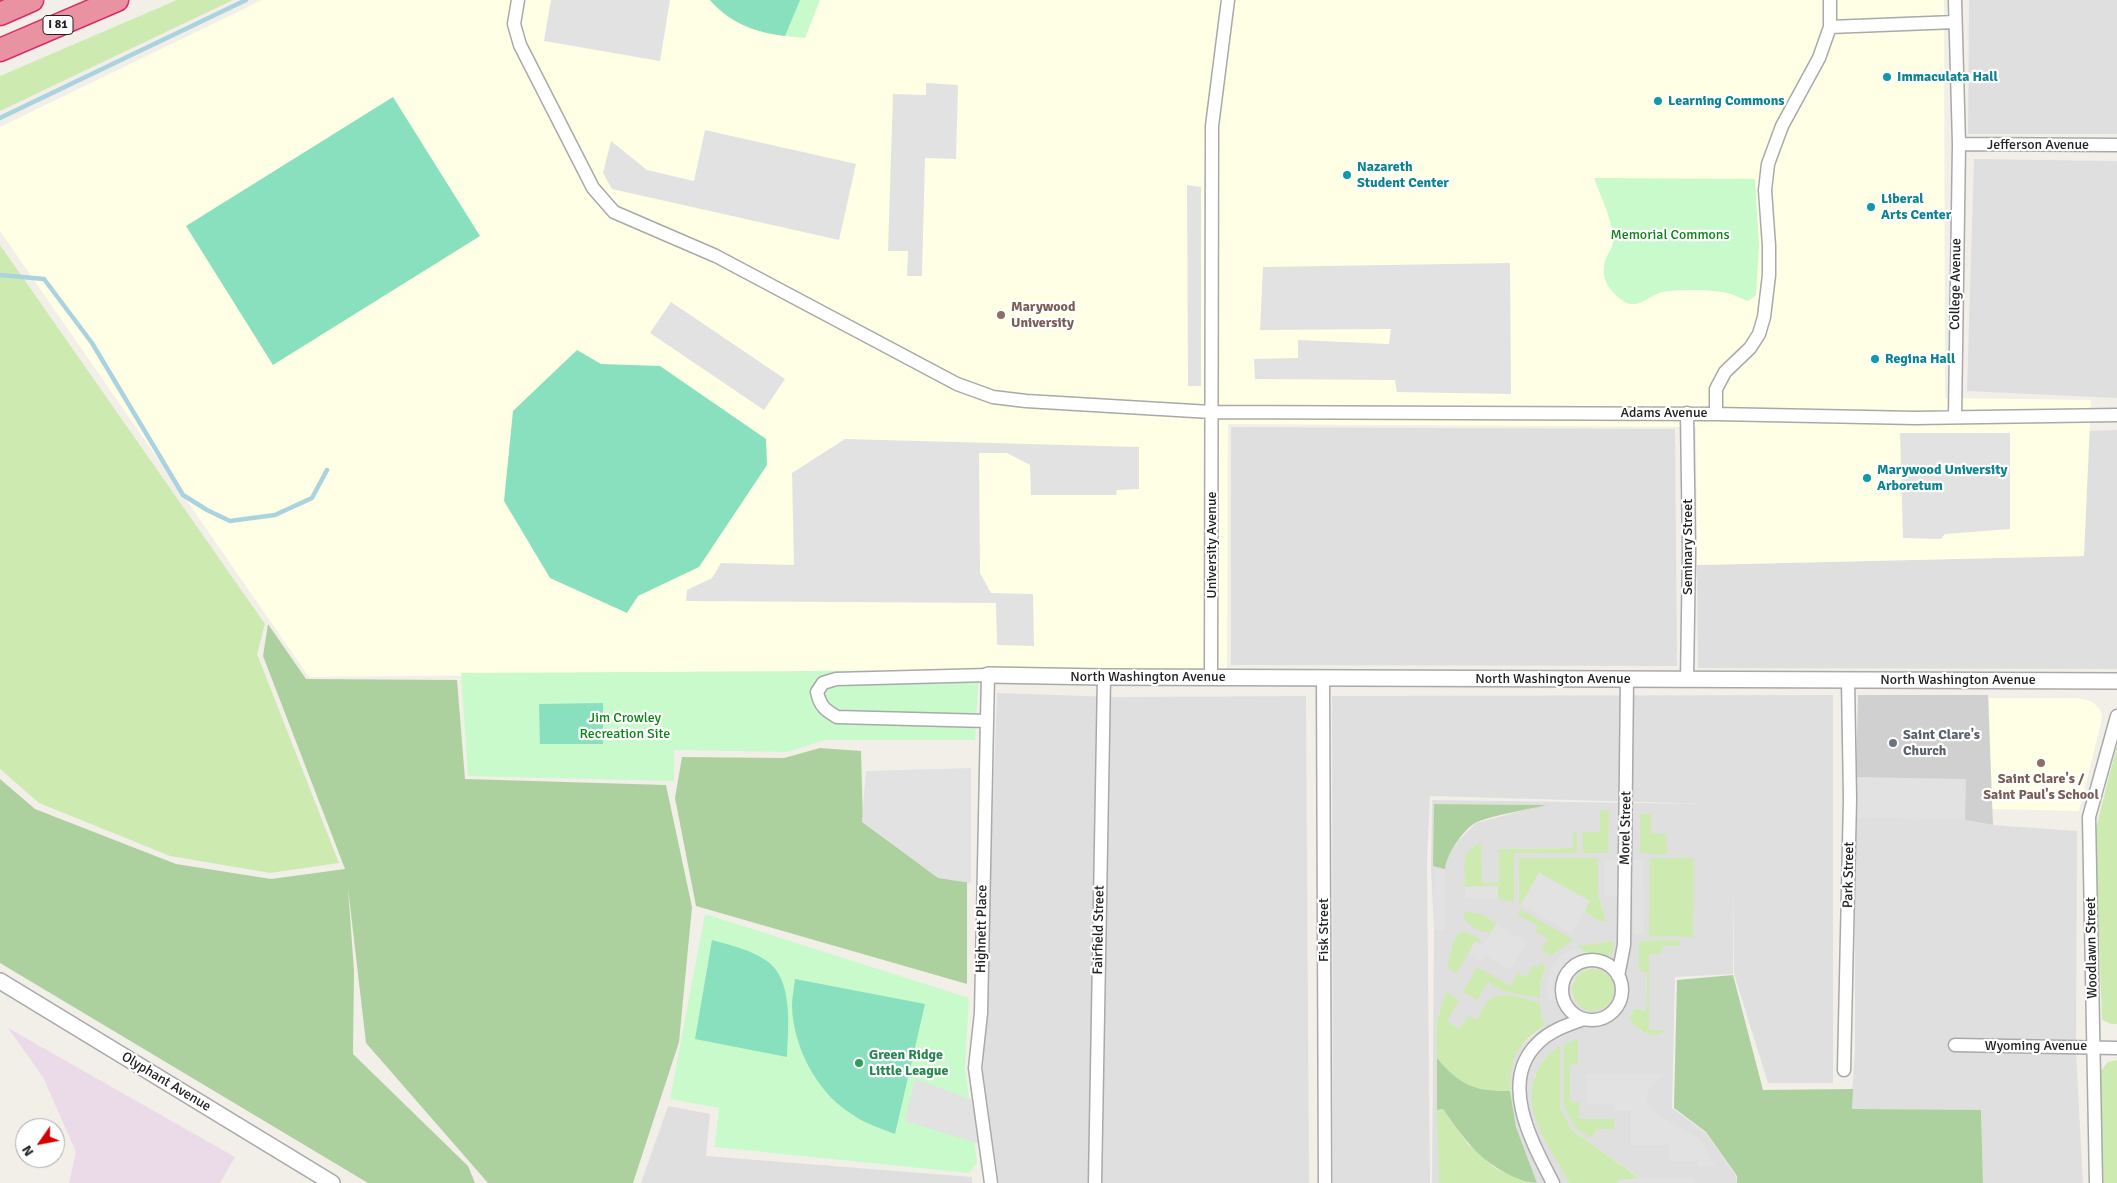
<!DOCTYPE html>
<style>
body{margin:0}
#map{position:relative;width:2117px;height:1183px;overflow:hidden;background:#f2efe9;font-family:Signika,sans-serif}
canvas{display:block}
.north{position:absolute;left:15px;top:1118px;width:50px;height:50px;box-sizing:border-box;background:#fff;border:1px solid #a7a7a7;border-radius:50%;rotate:237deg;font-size:14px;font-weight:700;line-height:20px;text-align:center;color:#222}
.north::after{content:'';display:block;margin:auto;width:18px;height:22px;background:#d40000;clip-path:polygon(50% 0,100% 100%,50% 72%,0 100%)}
</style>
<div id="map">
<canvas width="2117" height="1183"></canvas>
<div class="north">N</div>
</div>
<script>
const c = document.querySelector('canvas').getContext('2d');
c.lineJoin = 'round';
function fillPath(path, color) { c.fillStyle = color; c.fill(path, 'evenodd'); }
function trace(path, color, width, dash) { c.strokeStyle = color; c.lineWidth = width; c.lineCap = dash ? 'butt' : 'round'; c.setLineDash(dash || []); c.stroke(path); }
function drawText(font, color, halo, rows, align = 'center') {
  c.font = font + ' Signika,sans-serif'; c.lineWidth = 4.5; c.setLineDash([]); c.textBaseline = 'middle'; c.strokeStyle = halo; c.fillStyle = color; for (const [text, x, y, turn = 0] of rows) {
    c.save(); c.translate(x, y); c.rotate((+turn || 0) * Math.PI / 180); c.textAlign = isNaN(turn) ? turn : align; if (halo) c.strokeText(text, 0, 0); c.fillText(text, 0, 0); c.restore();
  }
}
fillPath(new Path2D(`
 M 1969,0 L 2117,0 L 2117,134 L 1968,134 Z
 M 1974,159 L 2117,161 L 2117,398 L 1967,391 Z
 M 1231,427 L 1675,429 L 1677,666 L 1231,665 Z
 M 2117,430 L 2117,669 L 1698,668 L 1697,565 L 2083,556 L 2089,431 Z
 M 997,693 L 1117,697 L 1306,696 L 1309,1183 L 999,1183 L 983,1073 Z
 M 1833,695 L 1833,1083 L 1768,1083 L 1734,974 L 1734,882 L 1733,974 L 1675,977 L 1672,1108 L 1706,1133 L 1736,1176 L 1737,1183 L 1618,1183 L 1641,1179 L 1572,1130 L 1560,1107 L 1560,1046 L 1535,1075 L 1532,1101 L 1535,1117 L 1569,1183 L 1537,1183 L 1516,1127 L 1510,1091 L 1510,1073 L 1513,1058 L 1521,1046 L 1545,1025 L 1542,1018 L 1540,1003 L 1502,996 L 1477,1020 L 1460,1029 L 1446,1021 L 1446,993 L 1437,1020 L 1439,1183 L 1432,1183 L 1434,930 L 1431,868 L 1432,800 L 1710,804 L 1430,796 L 1427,861 L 1430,1183 L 1333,1183 L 1332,696 ZM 1434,804 L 1543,805 L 1476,823 L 1459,840 L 1445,859 ZM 1600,810 L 1608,853 L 1582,832 L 1600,832 ZM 1573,832 L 1577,832 L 1578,853 L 1514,853 L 1514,901 L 1498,886 L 1465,887 L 1472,847 L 1481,844 L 1481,884 L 1499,883 L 1499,849 L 1573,848 ZM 1518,858 L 1598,858 L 1598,895 L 1606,921 L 1599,921 L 1585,912 L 1590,901 L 1539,873 L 1521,905 L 1519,904 ZM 1639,941 L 1649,954 L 1649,1006 L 1646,1006 L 1647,971 L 1639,971 ZM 1546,966 L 1540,985 L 1539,997 L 1505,992 L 1488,981 L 1511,986 L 1526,978 L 1537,967 ZM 1590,969 L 1613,996 L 1605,1007 L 1575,1001 L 1572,995 L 1573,981 L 1583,971 ZM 1635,1008 L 1646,1011 L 1649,1009 L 1649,1030 L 1667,1031 L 1640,1031 L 1632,1014 ZM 1564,1044 L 1577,1064 L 1570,1064 L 1570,1102 L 1579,1119 L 1613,1119 L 1598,1129 L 1591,1138 L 1564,1106 Z
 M 1855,818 L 1965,820 L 1993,825 L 2077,831 L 2076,1053 L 2083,1183 L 1983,1183 L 1981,1111 L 1851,1109 L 1855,1051 Z
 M 668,1106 L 710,1114 L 706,1156 L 972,1177 L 972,1183 L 641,1183 Z`), '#e0dfdf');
fillPath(new Path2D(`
 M 8,1028 L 235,1157 L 220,1183 L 69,1183 L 76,1152 L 43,1077 Z`), '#ebdbe8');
fillPath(new Path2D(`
 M 262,0 L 1944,0 L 1945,398 L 2091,400 L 2084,556 L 1697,565 L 1696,427 L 1228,424 L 1227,668 L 309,677 L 0,231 L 0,127 Z
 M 1989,698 L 2077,698 L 2091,701 L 2099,708 L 2102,715 L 2101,723 L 2079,811 L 1991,809 Z`), '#ffffe5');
fillPath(new Path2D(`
 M 1858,695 L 1988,695 L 1993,825 L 1965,820 L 1855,818 Z`), '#d0d0d0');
fillPath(new Path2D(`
 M 177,0 L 233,0 L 0,111 L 0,76 Z
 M 0,245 L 265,624 L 257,654 L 339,863 L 270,873 L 170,856 L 39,803 L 0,769 Z
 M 2117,745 L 2117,1024 L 2111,1024 L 2102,1020 L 2095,832 Z
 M 1600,810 L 1609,810 L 1608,853 L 1583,853 L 1582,832 L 1600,832 Z
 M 1640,814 L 1651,814 L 1651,833 L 1666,834 L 1667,854 L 1640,853 Z
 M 1573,832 L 1577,832 L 1578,853 L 1514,853 L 1514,902 L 1498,899 L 1497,886 L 1465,887 C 1465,867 1459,851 1481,843 L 1482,883 L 1499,883 L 1499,849 L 1573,848 Z
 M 1518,858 L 1598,858 L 1598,895 L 1606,921 L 1599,921 L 1585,912 L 1589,901 L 1539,873 L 1521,905 L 1519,904 Z
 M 1650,858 L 1694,858 L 1693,937 L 1649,936 Z
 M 1520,909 L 1570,938 L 1572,941 L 1551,956 L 1542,950 L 1548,939 L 1535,931 L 1538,925 L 1518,915 Z
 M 1467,911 L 1484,915 L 1496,924 L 1490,933 C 1480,931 1466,926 1463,915 Z
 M 1465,932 L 1479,938 L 1480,944 L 1475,942 L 1456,974 L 1447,967 L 1453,943 L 1458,934 Z
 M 1679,940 L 1680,946 L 1662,946 L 1662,954 L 1649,954 L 1649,1006 L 1646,1006 L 1647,972 L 1639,971 L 1639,941 Z
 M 1614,941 L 1613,952 C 1603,966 1587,953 1577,946 Z
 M 1541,963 L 1546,966 L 1540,985 L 1540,998 L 1505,992 L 1488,982 L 1477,1000 L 1463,992 L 1477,967 L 1511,986 L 1518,973 L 1526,978 L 1533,965 L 1537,967 Z
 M1572 990a21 21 0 1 1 42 0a21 21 0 1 1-42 0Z
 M 1446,992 L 1459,1000 L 1447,1021 L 1460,1029 L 1468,1016 L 1477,1020 C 1480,1014 1483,1007 1487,1002 C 1497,989 1526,999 1540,1003 L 1542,1018 L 1545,1025 C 1517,1045 1510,1057 1510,1091 C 1474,1091 1461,1086 1437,1058 L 1437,1020 Z
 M 1635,1008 L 1646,1011 L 1646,1008 L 1649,1008 L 1649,1030 L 1668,1030 C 1651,1040 1641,1033 1629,1019 Z
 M 1574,1040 L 1578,1040 L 1578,1064 L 1570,1065 L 1570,1102 L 1579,1102 L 1579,1119 L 1614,1119 L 1614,1129 L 1598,1129 L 1591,1138 L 1576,1128 L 1564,1106 L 1564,1044 Z
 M 1560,1046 L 1560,1107 L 1572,1130 L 1642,1180 L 1618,1180 L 1618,1183 L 1569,1183 C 1558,1162 1543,1139 1535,1117 C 1526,1091 1536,1059 1560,1046 Z
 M 2117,1060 L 2117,1183 L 2102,1183 L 2100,1072 L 2108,1062 Z
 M 1443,1109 L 1468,1144 L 1495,1168 L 1529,1183 L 1439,1183 L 1437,1110 Z`), '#cdebb0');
fillPath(new Path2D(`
 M 268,624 L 306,679 L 457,680 L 465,779 L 666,785 L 692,907 L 679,1042 L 633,1183 L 488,1183 L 366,1043 L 348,888 L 354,971 L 353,1054 L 468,1166 L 475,1183 L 368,1183 L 0,963 L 0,779 L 35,809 L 176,864 L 271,879 L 345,869 L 263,656 Z
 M 820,748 L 861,751 L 863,822 L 938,877 L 967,882 L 967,984 L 696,906 L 675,798 L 682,757 L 784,758 Z
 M 1434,804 L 1546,805 C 1527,810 1494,815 1477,822 C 1464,828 1446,855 1445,869 L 1433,866 Z
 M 1733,975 L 1763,1090 L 1853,1089 L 1852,1109 L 1981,1110 L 1983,1183 L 1737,1183 L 1737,1176 L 1706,1132 L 1674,1108 L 1677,980 Z
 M 1437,1058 C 1461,1086 1474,1091 1510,1091 L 1516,1127 L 1537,1183 C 1528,1183 1522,1180 1514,1177 C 1479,1161 1465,1140 1443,1109 L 1437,1110 Z`), '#add19e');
fillPath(new Path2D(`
 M 710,0 L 820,0 L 805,38 C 764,34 739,31 710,0 Z
 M 1594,178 L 1755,179 L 1759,247 L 1756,295 L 1748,301 C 1742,299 1737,296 1731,294 C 1714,289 1680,289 1662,292 C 1652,294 1641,306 1631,304 C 1622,303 1607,288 1605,279 C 1600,256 1613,254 1613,240 C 1614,223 1600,195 1594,178 Z
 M 979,670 L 975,740 L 825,740 L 787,752 L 674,750 L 674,781 L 468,776 L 461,673 Z
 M 705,914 L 969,998 L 965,1067 L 977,1163 L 969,1173 L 715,1147 L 719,1108 L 670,1099 Z`), '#c8facc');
fillPath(new Path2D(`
 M 710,0 L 800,0 L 785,36 C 755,32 730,23 710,0 Z
 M 393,97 L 480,236 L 273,365 L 186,226 Z
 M 577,350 L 601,364 L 660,366 L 766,439 L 767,465 L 699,567 L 638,596 L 627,613 L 550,578 L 504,501 L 513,411 Z
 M 603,703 L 603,744 L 540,744 L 539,704 Z
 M 712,940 C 730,945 751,950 767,961 C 794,980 788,1029 787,1057 L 695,1039 Z
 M 795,979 L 925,1004 L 895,1134 C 879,1128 864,1123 850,1113 C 816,1091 793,1046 792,1006 C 792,997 794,988 795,979 Z`), '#88e0be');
fillPath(new Path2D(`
 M 551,0 L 670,0 L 660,61 L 544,41 Z
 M 926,83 L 958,85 L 956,159 L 925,158 L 922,276 L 907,276 L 908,251 L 888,251 L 893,94 L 926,95 Z
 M 705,130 L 856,164 L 839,240 L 612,189 L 603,173 L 611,141 L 647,170 L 694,181 Z
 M 1187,185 L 1201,187 L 1201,386 L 1188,386 Z
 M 1510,263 L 1511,394 L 1397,392 L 1395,380 L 1255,379 L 1254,359 L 1298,358 L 1298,340 L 1389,344 L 1391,329 L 1260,330 L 1263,267 Z
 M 671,302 L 785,379 L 764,410 L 650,333 Z
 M 1900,433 L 2010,433 L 2010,529 L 1945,534 L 1941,539 L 1903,538 Z
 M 845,439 L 1139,447 L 1139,489 L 1117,490 L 1116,495 L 1031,495 L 1030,465 L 1007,453 L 979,453 L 980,573 L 991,593 L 1033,594 L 1034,646 L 997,645 L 996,603 L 686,601 L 687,590 L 712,578 L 721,563 L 794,565 L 792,473 Z
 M 971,768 L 971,883 L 938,878 L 862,822 L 866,771 Z
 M 1856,777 L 1966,779 L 1965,820 L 1855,818 Z
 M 1604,860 L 1643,860 L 1644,934 L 1633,934 L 1633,896 L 1604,896 Z
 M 1434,869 L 1445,869 L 1445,930 L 1434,930 Z
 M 1539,873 L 1590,901 L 1572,933 L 1521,905 Z
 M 1498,886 L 1498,899 L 1465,899 L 1465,887 Z
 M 1496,924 L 1527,942 L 1511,970 L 1486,956 L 1482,962 L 1468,954 L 1475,941 L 1482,945 Z
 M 1577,947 L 1594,957 L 1580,959 L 1568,965 L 1562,974 L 1558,985 L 1556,1002 L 1547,998 L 1546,984 L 1552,966 L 1560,956 Z
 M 1586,1074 L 1665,1074 L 1648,1091 L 1647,1104 L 1658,1115 L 1701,1140 L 1715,1166 L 1697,1166 L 1697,1161 L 1669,1161 L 1669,1145 L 1631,1145 L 1631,1111 L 1615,1111 L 1614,1104 L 1586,1104 Z
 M 915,1079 L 972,1100 L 980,1144 L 905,1121 Z
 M 1643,1178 L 1695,1178 L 1695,1183 L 1618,1183 L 1618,1180 Z`), '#e2e2e2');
trace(new Path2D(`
 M 0,118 L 246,0
 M 0,275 L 44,279 L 92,343 L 183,495 L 207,510 L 230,521 L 275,515 L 312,498 L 327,470`), '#aad3df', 4.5);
const minor = new Path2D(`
 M 518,0 L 514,24 L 520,45 L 593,188 L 614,212 L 716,256 L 957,384 L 993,397 L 1026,401 L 1211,412 L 1716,414 L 1915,418 L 2117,415
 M 1955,0 L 1959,144 L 1955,417
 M 1830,27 L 1955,22
 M 1959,144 L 2117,145
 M 1716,414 L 1716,389 L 1725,372 L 1750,348 L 1759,334 L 1764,317 L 1769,275 L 1769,246 L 1765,190 L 1768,164 L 1782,126 L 1819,58 L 1830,27 L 1830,0
 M 1211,677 L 1212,126 L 1228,0
 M 1323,678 L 1325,1183
 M 1687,680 L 1689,551 L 1687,413
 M 987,721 L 837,717 C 825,710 820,706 817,692 L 823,683 L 836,679 L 988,675 L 987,721 L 981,1013 L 975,1068 L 991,1183
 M1562 990a30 30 0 1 1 60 0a30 30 0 1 1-60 0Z
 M 1618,976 L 1624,945 L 1627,679
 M 1955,1045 L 2117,1048
 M 1844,1070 L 1850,799 L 1848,680
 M 1095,1183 L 1104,677
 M 1553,1183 C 1533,1144 1498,1083 1537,1044 C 1549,1031 1567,1025 1584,1019
 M 2096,1183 L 2089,817 L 2117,716`);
const tertiary = new Path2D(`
 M 988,675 L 1104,677 L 2117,681
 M 0,981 L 332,1183`);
const motorway = new Path2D(`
 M 0,14 L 32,0
 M 0,50 L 117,0`);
trace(minor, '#a9a9a9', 15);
trace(tertiary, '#a9a9a9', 18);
trace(motorway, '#dc2a67', 25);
trace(minor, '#fff', 12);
trace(tertiary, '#fff', 15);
trace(motorway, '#e892a2', 22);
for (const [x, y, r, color] of [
 [1887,77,5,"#0f9aa8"],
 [1658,101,5,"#0f9aa8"],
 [1347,175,5,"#0f9aa8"],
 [1871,207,5,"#0f9aa8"],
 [1001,315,5,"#8d6e63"],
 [1875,359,5,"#0f9aa8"],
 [1867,478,5,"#0f9aa8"],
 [1893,743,5,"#6b7280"],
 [2041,763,5,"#8d6e63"],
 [859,1063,5,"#2e9e5b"]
]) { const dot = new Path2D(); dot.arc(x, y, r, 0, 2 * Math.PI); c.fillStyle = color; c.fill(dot); trace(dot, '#fff', 2); }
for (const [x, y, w] of [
 [58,25,30]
]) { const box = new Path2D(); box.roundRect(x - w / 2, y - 9.5, w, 19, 4); c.fillStyle = '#fff'; c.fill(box); trace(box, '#222', 1); }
drawText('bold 12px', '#222', null, [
 ["I 81",58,25]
]);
drawText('bold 14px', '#0d838f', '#fff', [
 ["Immaculata Hall",1897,77],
 ["Learning Commons",1668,101],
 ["Nazareth",1357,167],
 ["Student Center",1357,183],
 ["Liberal",1881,199],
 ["Arts Center",1881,215],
 ["Regina Hall",1885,359],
 ["Marywood University",1877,470],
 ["Arboretum",1877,486]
], 'left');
drawText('14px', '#222', '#fff', [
 ["Jefferson Avenue",2038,145],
 ["College Avenue",1956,284,-89],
 ["Adams Avenue",1664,413],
 ["University Avenue",1212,545,-90],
 ["Seminary Street",1688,547,-90],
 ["North Washington Avenue",1148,677],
 ["North Washington Avenue",1553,679],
 ["North Washington Avenue",1958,680],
 ["Morel Street",1626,828,-89],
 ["Park Street",1849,875,-89],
 ["Highnett Place",982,929,-89],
 ["Fairfield Street",1099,930,-89],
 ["Fisk Street",1324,930,-90],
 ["Woodlawn Street",2092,948,-91],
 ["Wyoming Avenue",2036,1046],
 ["Olyphant Avenue",166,1082,31]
]);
drawText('14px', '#0c8416', '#fff', [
 ["Memorial Commons",1670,235],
 ["Jim Crowley",625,718],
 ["Recreation Site",625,734]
]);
drawText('bold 14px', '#785e54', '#fff', [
 ["Marywood",1011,307],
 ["University",1011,323],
 ["Saint Clare's /",2041,779,"center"],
 ["Saint Paul's School",2041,795,"center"]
], 'left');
drawText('bold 14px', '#5b616d', '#fff', [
 ["Saint Clare's",1903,735],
 ["Church",1903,751]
], 'left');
drawText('bold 14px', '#27864d', '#fff', [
 ["Green Ridge",869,1055],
 ["Little League",869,1071]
], 'left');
</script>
